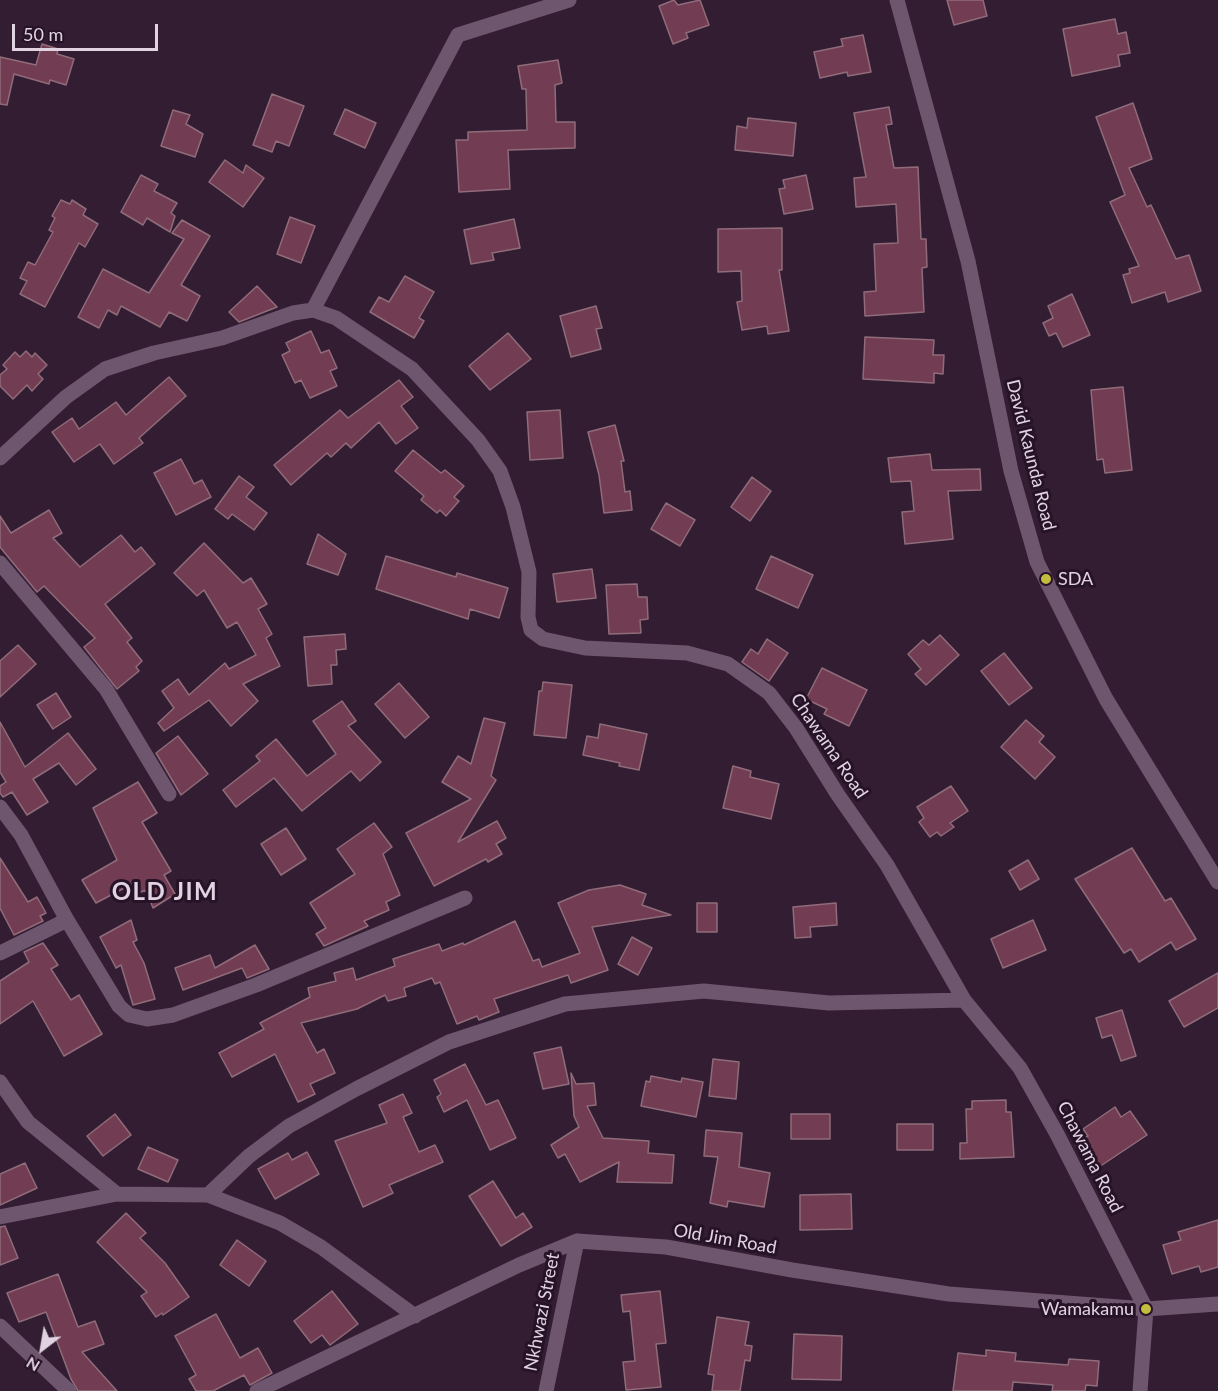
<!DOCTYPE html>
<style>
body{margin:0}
#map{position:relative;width:1218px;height:1391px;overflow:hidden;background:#321d32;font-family:Lato,sans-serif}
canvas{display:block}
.north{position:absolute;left:12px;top:1319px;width:60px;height:60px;-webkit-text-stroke:4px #271328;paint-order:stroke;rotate:211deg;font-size:16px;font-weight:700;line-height:24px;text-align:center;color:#e1d3e1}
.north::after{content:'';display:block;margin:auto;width:21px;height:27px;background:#e1d3e1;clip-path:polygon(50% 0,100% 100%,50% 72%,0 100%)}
.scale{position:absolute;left:12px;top:24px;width:146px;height:27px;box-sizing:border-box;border:3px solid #e1d3e1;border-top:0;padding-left:8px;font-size:18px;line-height:21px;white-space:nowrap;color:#e1d3e1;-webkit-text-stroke:4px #271328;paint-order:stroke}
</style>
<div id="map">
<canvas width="1218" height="1391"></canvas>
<div class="north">N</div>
<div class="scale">50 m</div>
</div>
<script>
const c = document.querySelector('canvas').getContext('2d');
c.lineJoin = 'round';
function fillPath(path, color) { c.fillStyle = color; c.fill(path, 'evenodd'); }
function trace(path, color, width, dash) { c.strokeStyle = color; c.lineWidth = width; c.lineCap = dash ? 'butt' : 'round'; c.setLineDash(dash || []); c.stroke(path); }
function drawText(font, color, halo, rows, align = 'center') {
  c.font = font + ' Lato,sans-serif'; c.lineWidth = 6; c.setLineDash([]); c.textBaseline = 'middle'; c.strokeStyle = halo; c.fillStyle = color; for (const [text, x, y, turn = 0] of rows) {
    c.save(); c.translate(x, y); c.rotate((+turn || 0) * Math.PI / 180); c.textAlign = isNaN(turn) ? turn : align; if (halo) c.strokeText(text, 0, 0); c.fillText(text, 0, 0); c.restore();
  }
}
const building = new Path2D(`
 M 674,0 L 678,5 L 700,0 L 709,25 L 686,33 L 688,38 L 673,44 L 659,6 Z
 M 947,0 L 983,0 L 987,16 L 954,25 Z
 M 1115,19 L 1118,34 L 1126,32 L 1130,53 L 1118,55 L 1120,66 L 1072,76 L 1063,29 Z
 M 863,35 L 871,72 L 848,76 L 847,72 L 820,78 L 814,52 L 843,46 L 841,39 Z
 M 42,44 L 58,49 L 57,54 L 74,59 L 66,85 L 50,80 L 49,84 L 14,74 L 7,105 L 0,104 L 0,57 L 36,65 Z
 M 558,60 L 562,83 L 555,85 L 556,122 L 575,122 L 575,148 L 508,150 L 510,189 L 459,192 L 456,140 L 468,140 L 468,132 L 527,130 L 526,89 L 522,89 L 518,66 Z
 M 272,94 L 304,106 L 289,146 L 276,141 L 272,152 L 253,145 Z
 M 1133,103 L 1152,159 L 1129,168 L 1147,207 L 1151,205 L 1176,259 L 1189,255 L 1201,291 L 1168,302 L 1165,292 L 1132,303 L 1123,275 L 1130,273 L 1129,269 L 1139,266 L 1110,202 L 1125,195 L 1096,117 Z
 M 889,107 L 892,124 L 886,125 L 894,168 L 918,167 L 921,239 L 926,239 L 927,267 L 922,268 L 924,312 L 865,316 L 864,292 L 876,291 L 874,244 L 898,243 L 896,204 L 856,207 L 854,178 L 866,177 L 854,113 Z
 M 345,109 L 376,123 L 365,148 L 334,134 Z
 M 173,110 L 190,115 L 186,124 L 203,134 L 195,157 L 161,146 Z
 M 748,118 L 796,123 L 793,156 L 735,150 L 737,126 L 747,128 Z
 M 225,160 L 243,173 L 246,165 L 264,178 L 243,207 L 209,182 Z
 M 141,175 L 158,184 L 154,191 L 177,203 L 171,213 L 175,216 L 170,232 L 147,218 L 143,225 L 121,212 Z
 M 806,175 L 813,209 L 784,214 L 779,189 L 785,188 L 783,180 Z
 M 61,200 L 70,204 L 72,200 L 86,209 L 83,215 L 98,224 L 85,247 L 79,243 L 45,307 L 20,294 L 27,281 L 20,278 L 28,262 L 35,265 L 53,232 L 49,230 L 55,218 L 52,216 Z
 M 290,217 L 315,226 L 301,263 L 277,254 Z
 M 514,219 L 520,248 L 492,253 L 494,260 L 471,264 L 464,230 Z
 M 182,220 L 210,236 L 181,285 L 200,296 L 187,321 L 169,312 L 160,327 L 121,306 L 117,315 L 108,310 L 99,328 L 78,317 L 103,269 L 149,293 L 184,239 L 172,233 Z
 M 782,228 L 782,270 L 779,270 L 789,331 L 768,334 L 767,326 L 742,330 L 737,302 L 742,301 L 741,271 L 718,272 L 718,229 Z
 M 405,276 L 434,292 L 419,318 L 424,321 L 414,338 L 370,312 L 379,297 L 389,302 Z
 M 257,286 L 277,307 L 239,322 L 229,312 Z
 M 1072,294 L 1090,335 L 1063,347 L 1056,333 L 1049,336 L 1043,323 L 1053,318 L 1048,306 Z
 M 596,306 L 602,328 L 596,329 L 601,349 L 571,357 L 560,316 Z
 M 311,331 L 321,353 L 329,350 L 337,368 L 330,371 L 337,386 L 310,398 L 301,380 L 295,383 L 282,355 L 290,351 L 286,343 Z
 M 508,333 L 531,359 L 490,390 L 469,366 Z
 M 865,337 L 934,340 L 933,355 L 944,355 L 943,374 L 934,373 L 934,383 L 863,379 Z
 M 26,351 L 32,357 L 35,353 L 47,365 L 38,374 L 43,379 L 32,391 L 27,385 L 13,399 L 0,386 L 0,375 L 7,369 L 3,365 L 15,352 L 20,357 Z
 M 169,377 L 186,396 L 139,438 L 143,443 L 114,464 L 100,444 L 74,462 L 52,432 L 72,418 L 79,429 L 116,402 L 126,415 Z
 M 399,380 L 413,397 L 401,406 L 418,428 L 396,444 L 379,422 L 351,448 L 346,443 L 331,457 L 327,453 L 291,485 L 274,465 L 340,410 L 348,418 Z
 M 1123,387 L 1132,470 L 1105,473 L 1103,459 L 1097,460 L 1091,390 Z
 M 560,410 L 563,458 L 530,460 L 527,412 Z
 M 615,425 L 624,461 L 621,461 L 625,492 L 630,491 L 632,510 L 604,513 L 599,475 L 588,432 Z
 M 413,450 L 441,473 L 445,470 L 464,486 L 454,497 L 459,501 L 446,516 L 440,510 L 437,513 L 421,500 L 424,496 L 395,471 Z
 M 930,454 L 932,470 L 980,469 L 981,490 L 948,491 L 953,539 L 905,544 L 902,512 L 914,511 L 911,481 L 891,482 L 888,458 Z
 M 181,459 L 194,484 L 202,480 L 211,497 L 176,515 L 154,473 Z
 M 239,476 L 254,487 L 246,497 L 267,513 L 254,530 L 232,514 L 228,519 L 215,509 Z
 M 752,477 L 771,491 L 750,521 L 731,507 Z
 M 666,503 L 695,520 L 680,546 L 651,529 Z
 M 49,510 L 62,533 L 53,538 L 80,567 L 121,535 L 135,552 L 141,547 L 155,564 L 105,604 L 132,638 L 127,642 L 142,661 L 136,667 L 139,671 L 117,689 L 84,647 L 95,638 L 44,586 L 37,592 L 0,547 L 0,516 L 11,533 Z
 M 318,534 L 346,554 L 338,575 L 307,564 Z
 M 204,543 L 243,583 L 251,578 L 267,604 L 258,609 L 272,634 L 266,638 L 280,666 L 243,684 L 258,701 L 231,726 L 209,700 L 164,731 L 158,723 L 174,708 L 162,691 L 178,679 L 189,695 L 225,663 L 229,669 L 256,655 L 237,622 L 227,628 L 204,590 L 197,596 L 174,573 Z
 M 386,556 L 456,577 L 457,573 L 508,588 L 499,618 L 470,609 L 468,619 L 376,589 Z
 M 771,556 L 813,575 L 798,608 L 756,589 Z
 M 592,569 L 596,598 L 557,602 L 553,574 Z
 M 637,584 L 638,597 L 647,597 L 648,619 L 640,620 L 641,633 L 609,634 L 606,585 Z
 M 345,634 L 346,649 L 336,650 L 337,665 L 331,665 L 332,684 L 308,686 L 304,637 Z
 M 940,635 L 959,655 L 926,685 L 915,674 L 921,669 L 908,654 L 923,640 L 929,645 Z
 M 767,639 L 788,653 L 769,681 L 742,662 L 751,649 L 758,654 Z
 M 18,645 L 36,664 L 0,697 L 0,661 Z
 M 1004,653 L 1032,688 L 1009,705 L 981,671 Z
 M 822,668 L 867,690 L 849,726 L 824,714 L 827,709 L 806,699 Z
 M 543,682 L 572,685 L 566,738 L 534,735 L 539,691 L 542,691 Z
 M 399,683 L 429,717 L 405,738 L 375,704 Z
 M 56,693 L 71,717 L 53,729 L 37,705 Z
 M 342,701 L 356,721 L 348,726 L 381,762 L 360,781 L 351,771 L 302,811 L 274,778 L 236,807 L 223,790 L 260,761 L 256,756 L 276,739 L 307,776 L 336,754 L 313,721 Z
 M 484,718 L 505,723 L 491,776 L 496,780 L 458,842 L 497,821 L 506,838 L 496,844 L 502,854 L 488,862 L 486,859 L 434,886 L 406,833 L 471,799 L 442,782 L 458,756 L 471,764 Z
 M 1026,720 L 1044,736 L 1039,742 L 1055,757 L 1035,779 L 1001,747 Z
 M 0,722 L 25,767 L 68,733 L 96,769 L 76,785 L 59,763 L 33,779 L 48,802 L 27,815 L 12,792 L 3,797 L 0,793 L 0,786 L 6,782 L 0,772 Z
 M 600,724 L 647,734 L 639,770 L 619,766 L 620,763 L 583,755 L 587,736 L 598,738 Z
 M 178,736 L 208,774 L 181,795 L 156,753 Z
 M 733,766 L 751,771 L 750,777 L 779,784 L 771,819 L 723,808 Z
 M 138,782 L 157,813 L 142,822 L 171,871 L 164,875 L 175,894 L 153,908 L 146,890 L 138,893 L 132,884 L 96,903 L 82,880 L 117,860 L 93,808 Z
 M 951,786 L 968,811 L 950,823 L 954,827 L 941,836 L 937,832 L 930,837 L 919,822 L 924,818 L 917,807 Z
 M 374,823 L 392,847 L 383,854 L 400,895 L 386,902 L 389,910 L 364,921 L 368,926 L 324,946 L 316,934 L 326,928 L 310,903 L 355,874 L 337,849 Z
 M 286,828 L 306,859 L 281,875 L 261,844 Z
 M 1132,848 L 1165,901 L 1171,898 L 1196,939 L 1176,950 L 1171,942 L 1139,962 L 1131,949 L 1124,953 L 1075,879 Z
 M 0,858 L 28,902 L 37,897 L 46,913 L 40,916 L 43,921 L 14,935 L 0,908 Z
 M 1028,860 L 1039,879 L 1020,890 L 1009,871 Z
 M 620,885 L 646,894 L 642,905 L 671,915 L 592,927 L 608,970 L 571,983 L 568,975 L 494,999 L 499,1012 L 479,1020 L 477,1016 L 457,1024 L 440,982 L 435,984 L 432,978 L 404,988 L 406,996 L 388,1001 L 385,995 L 357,1009 L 301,1023 L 317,1053 L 324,1049 L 335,1073 L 310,1084 L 315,1094 L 298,1102 L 275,1054 L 232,1077 L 219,1053 L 264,1029 L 260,1023 L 310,997 L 308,988 L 336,981 L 334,973 L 353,968 L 356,980 L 395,966 L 393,959 L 439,944 L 442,951 L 463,943 L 464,945 L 515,921 L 533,961 L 539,959 L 542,967 L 580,953 L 558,903 L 589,890 Z
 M 697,903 L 717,903 L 717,932 L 697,932 Z
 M 836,903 L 837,925 L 810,927 L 811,937 L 795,938 L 793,907 Z
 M 131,920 L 137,940 L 133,942 L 144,963 L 155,999 L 133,1005 L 121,965 L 116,968 L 100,937 Z
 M 1033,920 L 1046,950 L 1003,968 L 991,939 Z
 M 632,937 L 652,948 L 638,975 L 618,964 Z
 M 43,943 L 58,965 L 51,969 L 71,1000 L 79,995 L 102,1034 L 64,1056 L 33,1001 L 0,1024 L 0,981 L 29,962 L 24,952 Z
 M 255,945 L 269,969 L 247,978 L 242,968 L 183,990 L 175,968 L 210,955 L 215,968 Z
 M 1218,973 L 1218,1008 L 1184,1027 L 1169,1001 Z
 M 1122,1010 L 1136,1056 L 1121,1061 L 1112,1035 L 1102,1038 L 1096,1018 Z
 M 561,1047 L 569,1084 L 543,1089 L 534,1053 Z
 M 713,1059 L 739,1062 L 736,1099 L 709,1096 Z
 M 465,1064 L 486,1105 L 498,1100 L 516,1138 L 490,1150 L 467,1100 L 444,1112 L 437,1097 L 441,1094 L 434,1080 Z
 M 571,1073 L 576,1084 L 594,1083 L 596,1105 L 587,1106 L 603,1138 L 649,1141 L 648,1153 L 674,1155 L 672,1183 L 617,1182 L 619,1162 L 580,1182 L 565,1154 L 558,1158 L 551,1145 L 579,1127 L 574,1116 Z
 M 651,1076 L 681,1082 L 682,1078 L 703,1082 L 696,1117 L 641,1106 L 646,1081 L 650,1082 Z
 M 403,1094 L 412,1113 L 403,1117 L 419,1152 L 435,1145 L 443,1162 L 389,1185 L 393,1193 L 363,1207 L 335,1141 L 387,1123 L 379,1105 Z
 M 1006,1100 L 1006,1112 L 1011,1112 L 1014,1157 L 960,1159 L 960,1143 L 967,1143 L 966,1109 L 972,1109 L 972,1101 Z
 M 1115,1107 L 1121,1117 L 1130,1111 L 1147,1135 L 1093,1171 L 1075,1144 L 1088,1136 L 1083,1129 Z
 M 115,1114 L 131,1135 L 103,1156 L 87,1136 Z
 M 791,1114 L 830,1114 L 830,1139 L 791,1139 Z
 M 897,1124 L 933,1124 L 933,1150 L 897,1150 Z
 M 706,1130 L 742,1133 L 739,1167 L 770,1173 L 764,1207 L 728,1201 L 727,1207 L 710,1203 L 718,1157 L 704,1156 Z
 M 148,1147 L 178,1160 L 168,1182 L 138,1169 Z
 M 307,1152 L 319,1174 L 275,1199 L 258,1169 L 288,1153 L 292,1160 Z
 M 25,1163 L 37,1188 L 0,1205 L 0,1174 Z
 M 493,1181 L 516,1218 L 523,1213 L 532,1227 L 501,1246 L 469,1196 Z
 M 851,1194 L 852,1229 L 800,1230 L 800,1195 Z
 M 126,1213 L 146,1233 L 140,1238 L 165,1263 L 189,1297 L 163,1315 L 162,1313 L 156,1317 L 141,1296 L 147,1292 L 97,1242 Z
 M 1218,1220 L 1218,1267 L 1201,1272 L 1199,1266 L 1172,1274 L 1163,1245 L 1181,1240 L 1178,1232 Z
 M 5,1226 L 18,1258 L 0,1265 L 0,1227 Z
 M 237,1240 L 266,1261 L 249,1286 L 220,1265 Z
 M 58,1274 L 78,1327 L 95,1321 L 104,1344 L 82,1352 L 117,1391 L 78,1391 L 71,1379 L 46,1312 L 19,1322 L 7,1293 Z
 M 332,1291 L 358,1324 L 330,1345 L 322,1335 L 311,1343 L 294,1321 Z
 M 660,1291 L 666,1343 L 656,1344 L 661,1387 L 626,1390 L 623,1362 L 635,1361 L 630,1311 L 623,1312 L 621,1295 Z
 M 216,1314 L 240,1358 L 258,1348 L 272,1373 L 250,1385 L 244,1375 L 213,1391 L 196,1391 L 189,1379 L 196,1375 L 175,1336 Z
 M 717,1317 L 749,1322 L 745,1345 L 752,1346 L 750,1361 L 745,1360 L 740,1391 L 712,1391 L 714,1375 L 708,1374 Z
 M 794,1334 L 842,1336 L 841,1380 L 792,1379 Z
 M 986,1350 L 1016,1353 L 1015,1361 L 1068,1365 L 1069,1359 L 1099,1361 L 1097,1386 L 1086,1385 L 1085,1391 L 1052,1391 L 1053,1385 L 1013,1382 L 1012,1391 L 953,1391 L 958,1353 L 986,1356 Z`);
fillPath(building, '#723c53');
trace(building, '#906c7a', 1.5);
trace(new Path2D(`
 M 897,0 L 968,261 L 1011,471 L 1037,562 L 1106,699 L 1218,882
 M 313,310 L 458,35 L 569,0
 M 0,458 L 66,397 L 105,369 L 154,353 L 222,338 L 293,313 L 313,310 L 336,318 L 412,369 L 478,440 L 500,471 L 513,507 L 529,572 L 528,617 L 531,630 L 543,639 L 585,648 L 687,653 L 728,664 L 769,693 L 796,728 L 838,795 L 887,865 L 964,1000 L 1020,1068 L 1057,1134 L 1146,1309 L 1140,1391
 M 0,563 L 106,689 L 169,794
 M 0,807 L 21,835 L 67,920 L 119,1006 L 129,1015 L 147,1019 L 173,1015 L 256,985 L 465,898
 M 0,953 L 67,920
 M 0,1082 L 28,1122 L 117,1194
 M 208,1195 L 249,1156 L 289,1126 L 356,1089 L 449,1042 L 565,1004 L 704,991 L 829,1003 L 964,1000
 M 0,1217 L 117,1194 L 208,1195 L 280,1223 L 321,1247 L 415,1316
 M 0,1326 L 69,1391
 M 257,1391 L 519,1265 L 577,1241 L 666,1247 L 792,1270 L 949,1294 L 1146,1309 L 1218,1304
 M 546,1391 L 577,1241`), '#6e566e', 15);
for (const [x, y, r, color] of [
 [1046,579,6,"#c3bd3e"],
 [1146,1309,6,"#c3bd3e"]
]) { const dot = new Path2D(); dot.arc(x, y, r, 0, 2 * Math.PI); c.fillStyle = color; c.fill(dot); trace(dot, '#271328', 2); }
drawText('18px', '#e1d3e1', '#271328', [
 ["David Kaunda Road",1031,455,76],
 ["Chawama Road",829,746,56],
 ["Chawama Road",1090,1157,63],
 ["Old Jim Road",725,1239,10],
 ["Nkhwazi Street",542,1312,-79]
]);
drawText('18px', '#e1d3e1', '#271328', [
 ["SDA",1058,579],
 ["Wamakamu",1134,1309,"right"]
], 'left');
c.letterSpacing = '1.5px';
drawText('bold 24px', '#e1d3e1', '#271328', [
 ["OLD JIM",165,892]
]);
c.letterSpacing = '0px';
</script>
